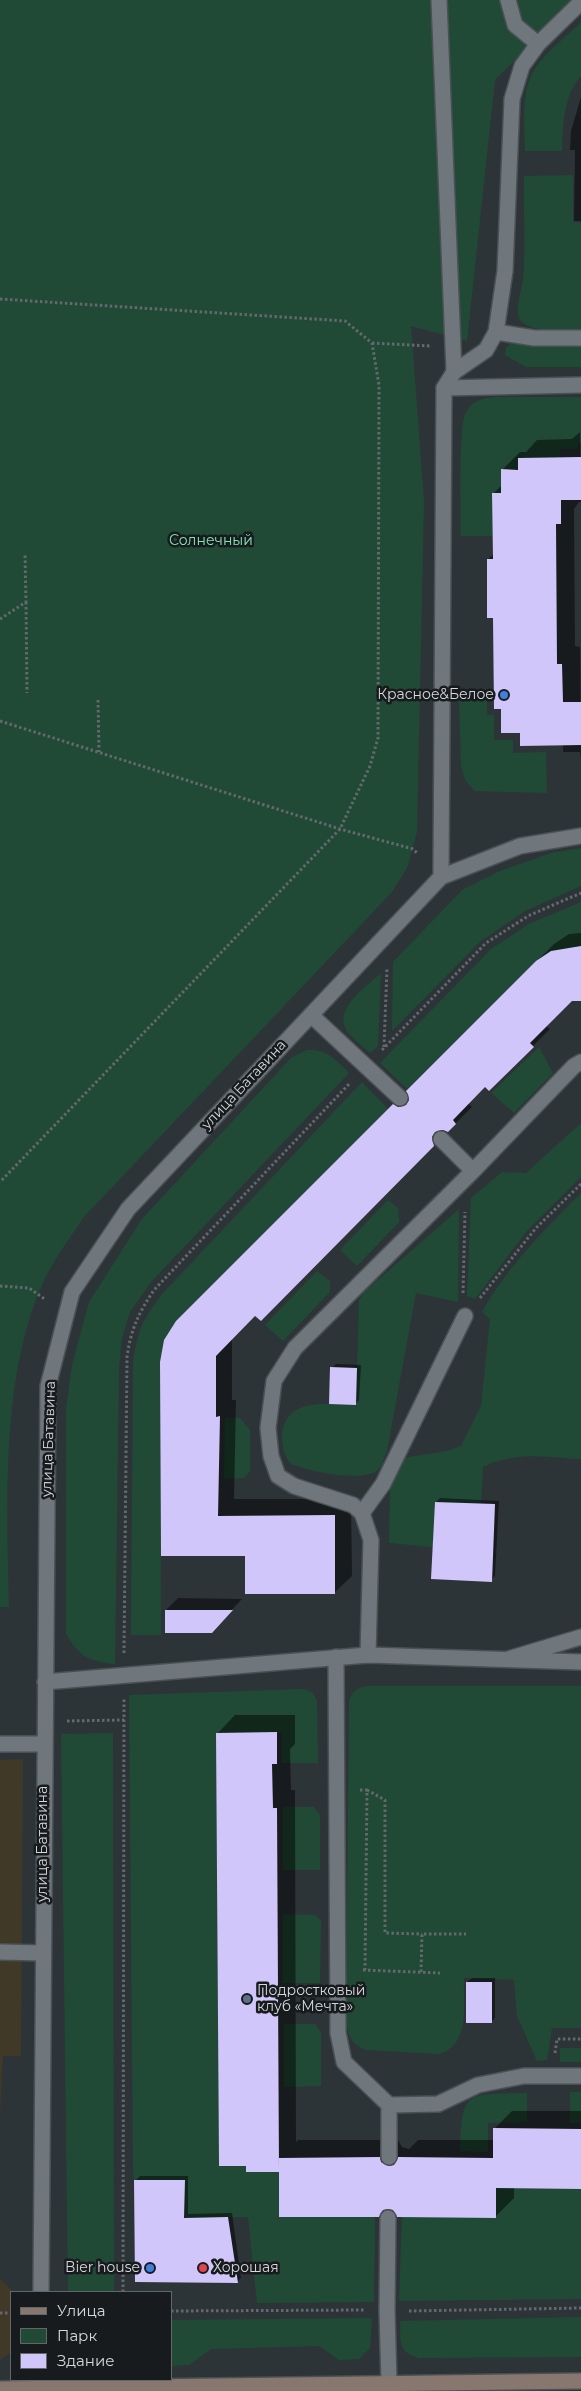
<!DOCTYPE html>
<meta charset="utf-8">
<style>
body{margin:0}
#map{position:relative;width:581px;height:2391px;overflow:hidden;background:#2d3438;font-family:Montserrat,sans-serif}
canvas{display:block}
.legend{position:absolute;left:10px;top:2291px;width:162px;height:90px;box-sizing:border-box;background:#181b1d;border:1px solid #646769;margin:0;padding:6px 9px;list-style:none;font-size:15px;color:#d5d9dc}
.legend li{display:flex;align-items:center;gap:10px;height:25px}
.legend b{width:25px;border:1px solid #646769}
</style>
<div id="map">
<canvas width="581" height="2391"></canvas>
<ul class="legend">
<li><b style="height:6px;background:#88776e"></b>Улица</li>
<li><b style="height:14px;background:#204a36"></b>Парк</li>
<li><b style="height:14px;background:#d0c6fa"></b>Здание</li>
</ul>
</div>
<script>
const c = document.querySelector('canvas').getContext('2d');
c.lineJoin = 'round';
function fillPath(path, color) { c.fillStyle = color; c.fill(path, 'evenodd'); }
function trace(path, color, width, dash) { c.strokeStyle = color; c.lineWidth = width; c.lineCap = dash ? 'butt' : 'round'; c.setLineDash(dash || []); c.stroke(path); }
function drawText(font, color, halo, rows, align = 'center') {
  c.font = font + ' Montserrat,sans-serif'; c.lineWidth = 5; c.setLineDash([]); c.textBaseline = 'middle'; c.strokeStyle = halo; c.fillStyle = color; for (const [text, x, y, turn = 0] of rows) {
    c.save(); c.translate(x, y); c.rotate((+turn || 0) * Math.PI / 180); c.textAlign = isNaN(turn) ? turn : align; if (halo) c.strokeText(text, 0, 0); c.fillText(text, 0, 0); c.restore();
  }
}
fillPath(new Path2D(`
 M 23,1759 L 21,2056 L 3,2056 L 0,2114 L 0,1760 Z
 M 0,2279 L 14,2292 L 11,2292 L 11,2352 L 0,2360 Z`), '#413928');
fillPath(new Path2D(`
 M 0,0 L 574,0 L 495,80 L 467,341 L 411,326 L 424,501 L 417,832 L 407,868 L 392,892 L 83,1218 C 71,1237 56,1256 46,1276 C 0,1373 7,1501 9,1607 L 0,1607 Z
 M 581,22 L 581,76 C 563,96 563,125 562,151 L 525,151 C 525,125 520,93 534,70 C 543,55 568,35 581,22 Z
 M 573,175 L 573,222 L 581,223 L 581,329 C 564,329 534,334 521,321 C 513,312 522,291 523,280 C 526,246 523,210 524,176 Z
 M 511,343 L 536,347 L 581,347 L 581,367 L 526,367 L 505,355 L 506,348 Z
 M 496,397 L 581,397 L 581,443 L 578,443 L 578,449 L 560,449 L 560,457 L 518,458 L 518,470 L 501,469 L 501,493 L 492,494 L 492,536 L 461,536 C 461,516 458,424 466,412 C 473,400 483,398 496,397 Z
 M 459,701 L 487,701 L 487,715 L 494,715 L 494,740 L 513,740 L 513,753 L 546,752 L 547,793 L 475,791 L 465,780 L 461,765 Z
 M 581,848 L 581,886 L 525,911 L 480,942 L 392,1031 L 393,962 L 462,890 L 500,871 L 551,853 Z
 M 581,902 L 581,948 L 551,951 L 536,961 L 407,1089 L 380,1063 L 491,949 L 529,924 Z
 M 381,973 L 378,1046 L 370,1053 C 363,1046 348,1036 345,1027 C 336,1007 368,985 381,973 Z
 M 539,1047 L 553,1073 L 514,1113 L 491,1093 Z
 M 307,1050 C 327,1049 336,1060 349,1073 L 151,1282 L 130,1312 L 122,1338 L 119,1367 L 115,1664 C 88,1661 80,1657 66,1634 L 66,1409 L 72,1365 L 89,1302 L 142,1219 L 291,1058 Z
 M 362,1082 L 388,1109 L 176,1321 L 164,1340 L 160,1362 L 161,1635 L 131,1635 L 133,1364 C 137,1331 143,1319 163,1293 Z
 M 581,1123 L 581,1177 L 527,1231 L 475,1299 L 467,1296 L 471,1198 L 502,1172 L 526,1173 Z
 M 581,1193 L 581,1459 C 546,1457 515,1451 483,1467 L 481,1504 L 435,1502 L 433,1547 L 389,1543 L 390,1489 L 403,1458 L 447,1451 L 461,1446 L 481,1406 L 490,1319 L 482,1312 C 507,1267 545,1229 581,1193 Z
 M 388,1200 L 398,1208 L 399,1222 L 357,1266 L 340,1250 Z
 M 459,1209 L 458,1302 L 416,1293 L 387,1451 C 384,1457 383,1465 379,1469 C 364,1484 309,1471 291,1464 C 284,1456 282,1446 282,1435 C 285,1396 329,1404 356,1405 L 359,1300 L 364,1292 Z
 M 317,1271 L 330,1281 L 330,1292 L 283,1341 L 265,1325 Z
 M 225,1418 L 240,1418 L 250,1430 L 250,1471 L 244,1478 L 224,1479 Z
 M 366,1686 L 581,1686 L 581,2028 L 552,2028 L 547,2060 L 537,2061 L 517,2016 L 514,1980 L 464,1978 C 463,2004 471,2045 439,2054 L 366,2050 C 352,2044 348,2036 346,2021 L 349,1700 C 353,1691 356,1688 366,1686 Z
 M 304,1689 L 313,1693 L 317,1701 L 318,1763 L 282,1763 L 282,1733 L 216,1733 L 219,2165 L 246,2166 L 247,2172 L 279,2172 L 279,2217 L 375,2217 L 374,2302 L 257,2303 L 248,2217 L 210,2217 L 184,2227 L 185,2283 L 178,2281 L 184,2180 L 134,2180 L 133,2170 L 129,1695 Z
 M 113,1733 L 114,2292 L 68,2292 L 61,1734 Z
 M 283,1807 L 314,1807 L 320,1815 L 320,1870 L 283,1870 Z
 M 283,1914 L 315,1915 L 321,1920 L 320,1983 L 283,1983 Z
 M 284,2024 L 315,2024 L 321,2032 L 321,2086 L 284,2087 Z
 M 560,2048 L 581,2048 L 581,2062 L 560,2062 Z
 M 570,2092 L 581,2092 L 581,2123 L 570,2123 Z
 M 527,2093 L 527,2122 L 488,2123 L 488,2152 L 460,2151 C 462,2087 468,2095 527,2093 Z
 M 496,2188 L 581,2189 L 581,2299 L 399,2301 L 402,2217 L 496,2218 Z
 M 581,2317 L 581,2357 L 419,2358 C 397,2352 401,2341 400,2321 Z
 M 372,2318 L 370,2348 L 359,2359 L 339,2360 L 319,2346 L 211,2349 L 189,2365 L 171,2366 L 171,2320 Z`), '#204a36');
fillPath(new Path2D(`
 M 581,97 L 581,221 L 574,221 L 575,150 L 570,150 L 571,131 Z
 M 580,432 L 581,502 L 579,502 L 574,509 L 575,646 L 580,647 L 581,759 L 580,752 L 563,752 L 563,744 L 502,708 L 488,559 L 494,554 L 493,494 L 502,485 L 502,470 L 520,452 L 526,452 L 537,440 L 572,439 Z
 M 581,933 L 581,999 L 571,999 L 545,1025 L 550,1029 L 489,1090 L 485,1086 L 468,1103 L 472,1107 L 277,1302 L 256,1315 L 232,1338 L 232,1400 L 236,1400 L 234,1499 L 351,1499 L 352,1576 L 335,1592 L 246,1555 L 162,1555 L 177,1321 L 554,944 L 569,934 Z
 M 336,1364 L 361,1365 L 359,1400 L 355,1404 L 332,1368 Z
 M 440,1498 L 499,1501 L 495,1576 L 491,1580 L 433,1578 L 436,1502 Z
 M 178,1598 L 242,1599 L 223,1619 L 166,1610 Z
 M 235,1715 L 295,1715 L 295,1744 L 290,1749 L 291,1790 L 295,1790 L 296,2142 L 298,2140 L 398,2140 L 402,2147 L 409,2149 L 418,2140 L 494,2140 L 494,2129 L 512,2111 L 581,2111 L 581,2187 L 514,2187 L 514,2198 L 496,2216 L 387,2208 L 378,2216 L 280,2169 L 278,2171 L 217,1734 Z
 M 472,1978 L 495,1978 L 495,2018 L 491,2022 L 467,1982 Z
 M 140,2176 L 188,2176 L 188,2214 L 232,2213 L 241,2278 L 237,2282 L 136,2180 Z`), '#0007');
fillPath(new Path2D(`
 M 581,457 L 581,500 L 561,500 L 561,524 L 556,524 L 557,664 L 562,664 L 563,702 L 581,702 L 581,745 L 520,746 L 520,733 L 501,733 L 501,709 L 494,709 L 493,618 L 487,618 L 487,559 L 493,559 L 492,493 L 501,493 L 501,469 L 518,470 L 518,458 Z
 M 581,946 L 581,1001 L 572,1001 L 530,1043 L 534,1047 L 489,1091 L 485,1087 L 453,1120 L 456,1124 L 448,1132 L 443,1130 L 435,1132 L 432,1137 L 434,1146 L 261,1321 L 255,1316 L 216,1356 L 216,1417 L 220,1416 L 218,1516 L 335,1515 L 335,1594 L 245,1594 L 245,1556 L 161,1556 L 160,1362 L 164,1340 L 176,1321 L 393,1104 L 398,1107 L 406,1105 L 409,1100 L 406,1091 L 536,961 L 551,951 Z
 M 330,1367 L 357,1368 L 356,1405 L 329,1404 Z
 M 435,1502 L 495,1504 L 492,1582 L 431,1579 Z
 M 165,1610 L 233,1610 L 212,1633 L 165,1633 Z
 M 277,1732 L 277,1764 L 272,1764 L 273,1808 L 277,1808 L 279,2172 L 246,2172 L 246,2166 L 219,2166 L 216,1733 Z
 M 466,1982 L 492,1982 L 492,2023 L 466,2023 Z
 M 493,2128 L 581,2129 L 581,2189 L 496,2188 L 496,2218 L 397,2217 L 393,2210 L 388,2209 L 383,2210 L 379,2217 L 279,2217 L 279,2158 L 380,2157 L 381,2162 L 389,2166 L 394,2165 L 398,2157 L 493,2158 Z
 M 134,2180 L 185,2180 L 184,2218 L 228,2217 L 238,2283 L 135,2282 Z`), '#d0c6fa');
const lane = new Path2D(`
 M 439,0 L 454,372
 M 508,0 L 515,25 L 538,44
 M 496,332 L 534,338 L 581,338
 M 444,388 L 581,385
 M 311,1015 L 400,1098
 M 441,1139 L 473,1171
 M 362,1513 L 383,1484 L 465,1316
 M 368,1655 L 371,1540 L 362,1513 L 353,1505 L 294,1486 L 278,1476 L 271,1456 L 268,1428 L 274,1381 L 295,1348 L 473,1171 L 574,1066 L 581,1062
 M 336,1657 L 338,2033 L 344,2062 L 389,2105 L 438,2104 L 478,2085 L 524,2076 L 581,2076
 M 508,1659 L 581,1637
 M 0,1744 L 44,1744
 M 0,1952 L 43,1953
 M 389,2157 L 389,2105
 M 388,2218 L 387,2310 L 389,2383`);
const street = new Path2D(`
 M 441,877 L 444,388 L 454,372 L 486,350 L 496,332 L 505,271 L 512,99 L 522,66 L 538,44 L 581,2
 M 45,1682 L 368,1655 L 581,1662
 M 41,2292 L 48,1386 L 72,1292 L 128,1209 L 441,877 L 520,846 L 581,836`);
const secondary = new Path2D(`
 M 0,2389 L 581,2381`);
trace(lane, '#4b5055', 18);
trace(street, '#4b5055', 18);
trace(secondary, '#4b5055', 18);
trace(new Path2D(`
 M 0,299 L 345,321 L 372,343 L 379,385 L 378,738 L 370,766 L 340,829 L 0,1182
 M 372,343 L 431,346
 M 26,602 L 27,693
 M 0,619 L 26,602 L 25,554
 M 98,700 L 99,752
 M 0,721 L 340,829 L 413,849 L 418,854
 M 384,1047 L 387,968
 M 382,1050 L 486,943 L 528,916 L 581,893
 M 0,1286 L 29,1288 L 46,1300
 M 463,1293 L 465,1212
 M 480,1298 L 536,1228 L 581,1184
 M 124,1653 L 127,1357 C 131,1329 138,1314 154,1290 L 350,1083
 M 67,1721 L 124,1720
 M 360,1790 L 367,1790 L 365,1970
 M 367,1790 L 385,1800 L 385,1933 L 422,1934
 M 363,1970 L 440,1973
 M 421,1972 L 422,1934 L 466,1934
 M 555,2053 L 557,2039 L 581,2039
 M 123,2292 L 124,1699
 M 171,2311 L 365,2310
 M 409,2311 L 581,2308
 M 0,2313 L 11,2313`), '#63696d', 3, [2.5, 2.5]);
trace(lane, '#6f767c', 15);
trace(street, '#6f767c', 15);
trace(secondary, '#88776e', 15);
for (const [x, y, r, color] of [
 [504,695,5,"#3f7fe0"],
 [247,1999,5,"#5c6f8a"],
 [150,2268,5,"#3f7fe0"],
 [203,2268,5,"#e0444e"]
]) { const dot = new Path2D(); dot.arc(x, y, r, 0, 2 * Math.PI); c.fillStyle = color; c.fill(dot); trace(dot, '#181b1d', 2); }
drawText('14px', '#81e6b4', '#181b1d', [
 ["Солнечный",211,541]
]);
drawText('14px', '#d5d9dc', '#181b1d', [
 ["Красное&Белое",494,695],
 ["Подростковый",257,1991,"left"],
 ["клуб «Мечта»",257,2007,"left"],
 ["Вier house",140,2268],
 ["Хорошая",213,2268,"left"]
], 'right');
drawText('14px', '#d5d9dc', '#181b1d', [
 ["улица Батавина",244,1085,-47],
 ["улица Батавина",49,1439,-88],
 ["улица Батавина",43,1844,-90]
]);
</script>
